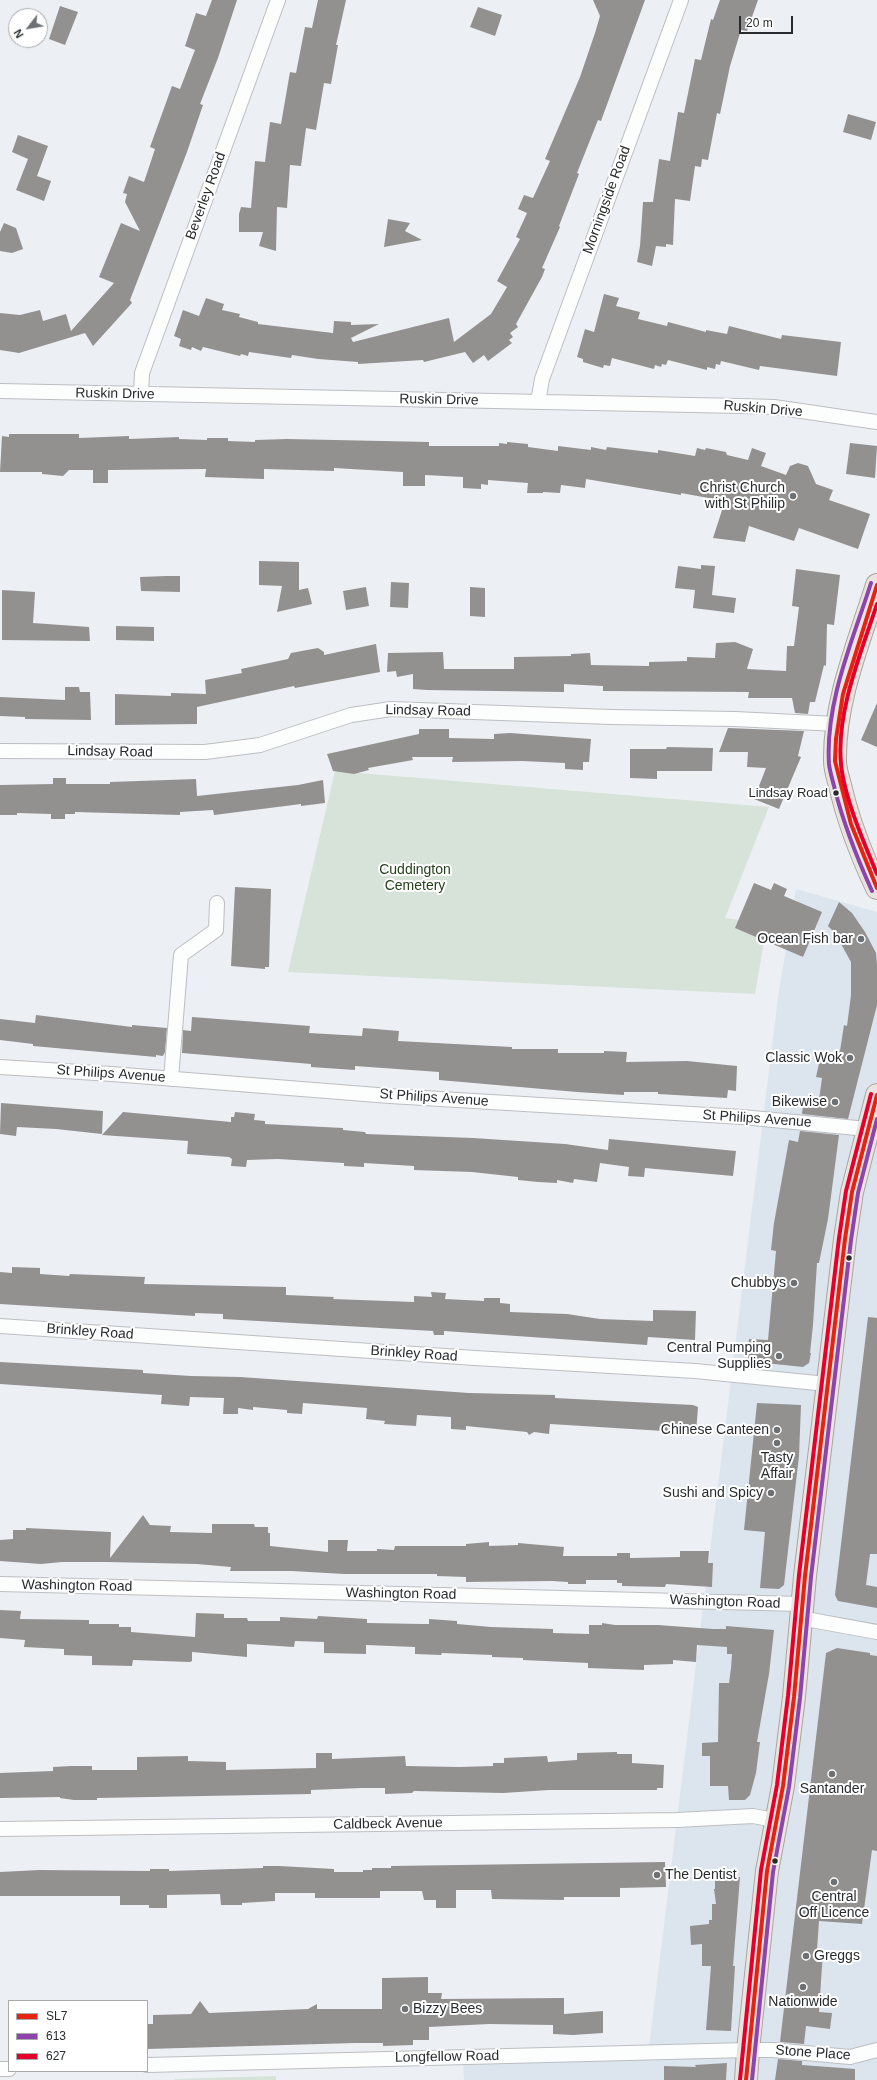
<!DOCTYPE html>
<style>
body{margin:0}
#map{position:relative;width:877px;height:2080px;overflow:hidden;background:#ecf0f4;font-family:Helvetica,sans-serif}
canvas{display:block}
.legend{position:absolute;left:8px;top:2000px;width:140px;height:72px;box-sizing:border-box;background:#fff;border:1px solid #a9abab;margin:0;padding:5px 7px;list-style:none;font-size:12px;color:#292c2e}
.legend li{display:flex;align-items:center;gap:8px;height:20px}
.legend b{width:20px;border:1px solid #a9abab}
.north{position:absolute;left:8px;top:8px;width:40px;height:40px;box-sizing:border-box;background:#fff;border:1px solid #a9abab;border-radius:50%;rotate:239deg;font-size:11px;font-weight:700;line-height:16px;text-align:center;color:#292c2e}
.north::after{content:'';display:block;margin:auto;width:14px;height:18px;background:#6d7173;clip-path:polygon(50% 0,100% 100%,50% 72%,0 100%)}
.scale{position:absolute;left:739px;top:16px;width:54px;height:18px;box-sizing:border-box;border:2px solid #292c2e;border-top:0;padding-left:5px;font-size:12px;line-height:14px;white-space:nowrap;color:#292c2e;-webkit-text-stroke:3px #fff;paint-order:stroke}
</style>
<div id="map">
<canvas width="877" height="2080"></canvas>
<ul class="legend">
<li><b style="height:5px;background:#e42313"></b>SL7</li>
<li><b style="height:5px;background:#8e44ad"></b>613</li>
<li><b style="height:5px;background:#e4002b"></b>627</li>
</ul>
<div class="north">N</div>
<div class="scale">20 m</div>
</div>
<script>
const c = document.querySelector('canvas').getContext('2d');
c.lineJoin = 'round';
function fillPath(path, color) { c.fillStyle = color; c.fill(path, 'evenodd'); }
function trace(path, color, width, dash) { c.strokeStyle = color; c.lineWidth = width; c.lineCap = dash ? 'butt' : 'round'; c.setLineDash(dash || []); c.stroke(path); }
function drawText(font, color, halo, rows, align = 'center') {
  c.font = font + ' Helvetica,sans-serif'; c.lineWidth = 4; c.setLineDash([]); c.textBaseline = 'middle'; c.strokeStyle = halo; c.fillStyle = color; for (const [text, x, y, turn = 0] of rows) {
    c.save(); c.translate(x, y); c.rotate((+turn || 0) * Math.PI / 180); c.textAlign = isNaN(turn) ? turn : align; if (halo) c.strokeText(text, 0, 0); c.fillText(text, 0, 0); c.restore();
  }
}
fillPath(new Path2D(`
 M 796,889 L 877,912 L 877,2080 L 464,2080 L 463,2061 L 648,2055 L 778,997 Z`), '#dce5ee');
fillPath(new Path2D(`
 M 335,771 L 769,807 L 725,918 L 767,924 L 755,994 L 288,972 Z
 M 276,2076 L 276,2080 L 175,2080 L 175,2079 Z`), '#d7e2d8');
fillPath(new Path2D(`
 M 212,0 L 237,0 L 218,58 L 200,104 L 203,105 L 187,152 L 130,300 L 132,303 L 93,346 L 85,333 L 19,353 L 0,350 L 0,313 L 20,315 L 40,310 L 43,321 L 66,314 L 71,331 L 114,283 L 99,277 L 121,223 L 140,231 L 125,202 L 127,194 L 123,193 L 129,176 L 144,182 L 155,149 L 150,147 L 172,86 L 180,89 L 195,50 L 185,46 L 196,13 L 206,16 Z
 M 318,0 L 346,0 L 336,45 L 338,45 L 331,84 L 324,83 L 316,130 L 306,128 L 301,166 L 290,165 L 287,208 L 277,207 L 276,251 L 259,246 L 263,232 L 239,232 L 239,214 L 241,207 L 251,208 L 255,161 L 265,162 L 270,122 L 281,124 L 290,72 L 296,73 L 305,27 L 312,28 Z
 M 593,0 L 645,0 L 601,121 L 598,120 L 577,173 L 579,174 L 559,226 L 560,227 L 542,268 L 545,269 L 542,277 L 516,324 L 518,327 L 510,333 L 513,337 L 509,340 L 512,343 L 488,361 L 484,355 L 473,363 L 465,352 L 424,362 L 423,360 L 358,364 L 358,362 L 318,359 L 292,355 L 291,358 L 249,352 L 248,356 L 241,354 L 240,356 L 203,347 L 201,351 L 192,347 L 191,350 L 179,346 L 181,339 L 174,336 L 183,310 L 199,316 L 206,298 L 224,304 L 222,310 L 240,314 L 239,317 L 258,322 L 258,324 L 333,333 L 334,321 L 351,322 L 351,325 L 379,324 L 351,338 L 353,342 L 449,318 L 454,342 L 491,314 L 507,287 L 497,281 L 520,239 L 516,237 L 527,213 L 518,209 L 524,195 L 533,198 L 550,161 L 545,159 L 580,77 L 595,33 L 600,16 Z
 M 720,0 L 758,0 L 747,31 L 741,30 L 730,66 L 720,114 L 717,113 L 708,160 L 702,159 L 701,167 L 695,166 L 690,201 L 675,199 L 673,245 L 666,244 L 666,247 L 656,246 L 652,266 L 637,262 L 640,246 L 643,202 L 653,202 L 659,159 L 670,161 L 678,112 L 684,113 L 695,59 L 701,60 L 711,19 L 713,20 Z
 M 60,6 L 78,12 L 65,45 L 49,39 Z
 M 478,7 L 502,15 L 495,36 L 470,27 Z
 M 848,114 L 876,122 L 871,140 L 843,132 Z
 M 18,135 L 48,146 L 37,176 L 51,181 L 44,201 L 16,190 L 28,159 L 12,152 Z
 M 388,219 L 410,223 L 405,231 L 422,240 L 384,247 Z
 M 4,223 L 16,228 L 23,249 L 12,253 L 0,251 L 0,232 Z
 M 604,294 L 619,298 L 616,306 L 640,312 L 638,319 L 667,326 L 668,322 L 706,332 L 706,330 L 727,334 L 729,326 L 781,339 L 782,335 L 841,342 L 837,376 L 760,366 L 759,370 L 721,361 L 720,365 L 716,364 L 715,369 L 707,367 L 707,370 L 668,360 L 666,365 L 662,364 L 661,367 L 655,365 L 654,369 L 612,358 L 610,366 L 604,365 L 603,368 L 583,362 L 583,359 L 577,357 L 585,329 L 594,332 Z
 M 9,434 L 79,434 L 79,438 L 129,436 L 129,439 L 179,437 L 179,439 L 207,440 L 207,438 L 228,438 L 228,441 L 255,442 L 255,440 L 287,439 L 429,442 L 429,446 L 499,446 L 499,443 L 507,444 L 507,442 L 528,444 L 528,447 L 558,451 L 558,446 L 591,450 L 591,447 L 606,450 L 607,447 L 658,453 L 658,450 L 695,456 L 697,448 L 705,450 L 706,448 L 726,452 L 727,455 L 748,460 L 752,448 L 766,453 L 761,466 L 786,475 L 790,466 L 798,463 L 808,466 L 816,484 L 833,490 L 829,500 L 870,514 L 858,549 L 799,528 L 794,541 L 749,526 L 745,542 L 713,538 L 725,501 L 681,493 L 681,495 L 586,479 L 585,488 L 561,485 L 560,493 L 543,492 L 543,493 L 527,493 L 528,483 L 488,480 L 488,485 L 481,484 L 481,489 L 463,488 L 463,477 L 425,475 L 425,486 L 403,486 L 403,472 L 334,468 L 334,471 L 264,469 L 264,479 L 205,477 L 206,469 L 108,470 L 108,483 L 93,483 L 93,470 L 69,470 L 63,476 L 42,474 L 42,472 L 0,472 L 2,436 L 9,437 Z
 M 850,443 L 877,446 L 875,478 L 846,474 Z
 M 259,561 L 299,562 L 299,590 L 308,588 L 312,604 L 277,612 L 282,586 L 259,585 Z
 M 701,565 L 715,566 L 712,595 L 736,598 L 734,613 L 693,608 L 695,590 L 675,588 L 678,566 L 701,569 Z
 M 796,569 L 840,575 L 834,625 L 827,624 L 826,666 L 824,665 L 815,702 L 810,702 L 808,714 L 795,713 L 792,698 L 748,698 L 749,692 L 603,691 L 603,686 L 564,684 L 564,692 L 427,690 L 413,689 L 413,674 L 397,677 L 396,671 L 387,672 L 388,653 L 443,652 L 444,669 L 514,669 L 514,657 L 571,656 L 571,654 L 590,653 L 591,665 L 649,666 L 649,662 L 687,661 L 687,657 L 715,658 L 716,643 L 735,642 L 753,649 L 747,669 L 786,671 L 787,646 L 794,646 L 799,607 L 792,606 Z
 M 166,576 L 180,576 L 180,592 L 141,591 L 140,577 Z
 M 391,582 L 409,583 L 408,608 L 390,607 Z
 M 366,587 L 369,606 L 346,610 L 343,591 Z
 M 470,587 L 485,588 L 485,617 L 470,616 Z
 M 2,590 L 35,592 L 33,623 L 89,627 L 90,641 L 2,640 Z
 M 116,626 L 154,627 L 154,641 L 116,640 Z
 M 376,644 L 380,672 L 295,688 L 294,686 L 197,707 L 197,724 L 115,725 L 115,694 L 171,696 L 171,693 L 206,694 L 205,680 L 242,673 L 241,669 L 288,659 L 291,653 L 318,648 L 324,652 L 324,655 Z
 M 65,687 L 79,687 L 80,692 L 90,692 L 91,720 L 25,719 L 25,717 L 0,716 L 0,697 L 65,700 Z
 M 877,703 L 877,747 L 861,740 Z
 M 728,728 L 804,731 L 798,756 L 801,757 L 779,809 L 754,799 L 766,768 L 747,767 L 748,752 L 719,752 Z
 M 419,729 L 449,729 L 449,738 L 494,739 L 494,734 L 510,733 L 591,739 L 589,762 L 583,762 L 583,770 L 565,769 L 565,763 L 522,761 L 452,762 L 453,757 L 412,757 L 413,760 L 368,768 L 369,770 L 354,774 L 333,771 L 327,754 L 419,734 Z
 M 667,747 L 713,748 L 712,771 L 657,771 L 657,779 L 630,778 L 630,749 L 666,749 Z
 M 53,778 L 66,778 L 66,784 L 110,784 L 110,782 L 196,779 L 197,796 L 298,785 L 323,780 L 325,803 L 301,806 L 301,804 L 214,815 L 213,810 L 180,812 L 180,815 L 75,812 L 75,814 L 65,814 L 65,819 L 51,819 L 51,814 L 17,813 L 17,815 L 0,815 L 0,785 L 53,784 Z
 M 754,883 L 771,890 L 774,883 L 787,889 L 784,896 L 822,912 L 803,957 L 735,928 Z
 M 235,887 L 271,889 L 269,967 L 265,967 L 265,969 L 231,966 Z
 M 839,902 L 852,913 L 865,932 L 876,953 L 877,965 L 877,1005 L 848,1119 L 802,1114 L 803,1105 L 818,1107 L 822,1078 L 816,1077 L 820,1059 L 833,1062 L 837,1050 L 840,1051 L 844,1025 L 847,1026 L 851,995 L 851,962 L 835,933 L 828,926 Z
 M 36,1015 L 132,1027 L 132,1025 L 167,1028 L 165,1052 L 163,1056 L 156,1055 L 156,1057 L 33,1046 L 33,1044 L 0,1040 L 0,1019 L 35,1023 Z
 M 192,1017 L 310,1026 L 309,1033 L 362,1036 L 363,1028 L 399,1031 L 398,1041 L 512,1047 L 512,1049 L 558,1049 L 558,1053 L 604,1053 L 604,1051 L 627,1052 L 626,1062 L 687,1061 L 737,1066 L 736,1091 L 728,1090 L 727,1098 L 658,1094 L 658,1092 L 624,1092 L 624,1095 L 577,1092 L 439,1080 L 439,1072 L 355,1066 L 355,1070 L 311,1067 L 311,1064 L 182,1053 L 183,1030 L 191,1031 Z
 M 1,1103 L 103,1111 L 102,1134 L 56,1129 L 17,1127 L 16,1136 L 0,1134 Z
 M 123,1112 L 231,1122 L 231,1117 L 234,1117 L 235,1112 L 255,1114 L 254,1120 L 265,1121 L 265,1124 L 343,1128 L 343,1130 L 365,1132 L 366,1134 L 473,1138 L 565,1144 L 608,1150 L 609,1139 L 736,1151 L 733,1176 L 645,1168 L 644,1177 L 628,1176 L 629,1167 L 600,1163 L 597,1182 L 574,1179 L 573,1183 L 557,1180 L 557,1183 L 538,1182 L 518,1180 L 518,1177 L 472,1172 L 414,1170 L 414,1166 L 364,1163 L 364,1167 L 344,1166 L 344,1163 L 278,1159 L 247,1160 L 246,1167 L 231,1166 L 232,1159 L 229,1157 L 187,1154 L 188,1141 L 102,1135 Z
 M 800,1131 L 839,1135 L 828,1219 L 819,1263 L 817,1263 L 813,1325 L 810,1353 L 811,1353 L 809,1363 L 803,1367 L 765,1363 L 765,1361 L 748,1360 L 749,1339 L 768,1340 L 776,1251 L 771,1250 L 774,1223 L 789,1140 L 798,1142 Z
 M 12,1267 L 40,1268 L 40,1274 L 69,1276 L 70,1274 L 145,1277 L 144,1284 L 286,1287 L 286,1295 L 334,1297 L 333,1299 L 414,1302 L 414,1296 L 432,1297 L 431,1292 L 446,1293 L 445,1299 L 484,1301 L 484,1298 L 500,1298 L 500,1303 L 510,1304 L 510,1312 L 567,1314 L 600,1319 L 653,1321 L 653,1310 L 696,1311 L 695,1340 L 648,1337 L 647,1345 L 444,1331 L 444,1335 L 434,1335 L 433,1331 L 223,1319 L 223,1314 L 195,1313 L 195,1316 L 0,1304 L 0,1272 L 12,1273 Z
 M 868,1317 L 877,1318 L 877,1554 L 870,1554 L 866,1585 L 877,1587 L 877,1608 L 838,1601 L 835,1595 Z
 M 0,1362 L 143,1370 L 143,1373 L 191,1376 L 240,1377 L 469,1393 L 555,1395 L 555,1398 L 693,1405 L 698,1407 L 696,1433 L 550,1424 L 549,1434 L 534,1432 L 529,1435 L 527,1432 L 466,1426 L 466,1430 L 451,1429 L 451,1417 L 417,1415 L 416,1426 L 384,1424 L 385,1421 L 366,1419 L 367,1408 L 303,1403 L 302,1414 L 287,1413 L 287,1410 L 253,1407 L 253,1410 L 238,1408 L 238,1414 L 223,1414 L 224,1398 L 190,1397 L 189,1406 L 161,1404 L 162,1395 L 0,1384 Z
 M 757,1403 L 801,1405 L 799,1456 L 784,1585 L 779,1589 L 760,1588 L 765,1532 L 744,1530 Z
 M 143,1515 L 150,1525 L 171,1526 L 170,1532 L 212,1533 L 212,1524 L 254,1524 L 255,1527 L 268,1527 L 268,1533 L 270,1533 L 270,1546 L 328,1552 L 328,1540 L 348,1540 L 347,1551 L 377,1551 L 377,1549 L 394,1550 L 395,1546 L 466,1546 L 466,1544 L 489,1542 L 489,1546 L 518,1545 L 518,1543 L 564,1547 L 563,1556 L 617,1556 L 617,1553 L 630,1553 L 630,1558 L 680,1557 L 680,1551 L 709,1551 L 708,1563 L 713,1563 L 712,1587 L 666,1584 L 665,1587 L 622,1586 L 622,1583 L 617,1583 L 617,1580 L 586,1580 L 586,1584 L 568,1584 L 568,1582 L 552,1581 L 466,1582 L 466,1577 L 437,1576 L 437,1574 L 344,1574 L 292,1571 L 230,1571 L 231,1567 L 197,1564 L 107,1562 L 62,1562 L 41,1564 L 0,1561 L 0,1540 L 13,1539 L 13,1530 L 26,1530 L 26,1528 L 111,1532 L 110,1558 Z
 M 0,1610 L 21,1611 L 20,1619 L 89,1620 L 89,1624 L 119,1624 L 119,1627 L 131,1627 L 131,1632 L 195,1637 L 196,1613 L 224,1614 L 224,1618 L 247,1618 L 248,1621 L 280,1621 L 280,1617 L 317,1619 L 318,1616 L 367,1619 L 367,1623 L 423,1624 L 429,1624 L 429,1619 L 457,1621 L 457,1624 L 491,1627 L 553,1629 L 553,1633 L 589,1634 L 589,1625 L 602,1625 L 602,1623 L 615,1625 L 658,1625 L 713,1629 L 726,1629 L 726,1626 L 774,1630 L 769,1674 L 757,1742 L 760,1742 L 756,1773 L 750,1795 L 745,1800 L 729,1800 L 728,1786 L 710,1786 L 710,1756 L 702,1756 L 702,1743 L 718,1742 L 719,1683 L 729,1683 L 731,1668 L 732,1654 L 727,1654 L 727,1647 L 697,1645 L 696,1662 L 673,1660 L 673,1664 L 644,1665 L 644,1670 L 588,1668 L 588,1663 L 523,1660 L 523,1658 L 492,1657 L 492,1655 L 442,1653 L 441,1655 L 415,1654 L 415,1647 L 366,1645 L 366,1654 L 324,1653 L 324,1642 L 295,1641 L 294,1647 L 247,1644 L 247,1657 L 192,1652 L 192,1661 L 190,1662 L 133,1660 L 132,1666 L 92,1665 L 92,1656 L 64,1655 L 64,1649 L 24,1647 L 25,1640 L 0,1638 Z
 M 837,1648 L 870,1653 L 870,1655 L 877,1656 L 877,1851 L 872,1850 L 862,1924 L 819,1921 L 817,1950 L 823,1951 L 819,2012 L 832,2013 L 830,2029 L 806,2026 L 804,2044 L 780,2042 L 826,1653 Z
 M 617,1752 L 617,1754 L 632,1754 L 632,1763 L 664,1765 L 663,1788 L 657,1788 L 657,1790 L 549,1790 L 503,1793 L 414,1791 L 412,1793 L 385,1794 L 385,1788 L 362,1788 L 311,1790 L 311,1794 L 97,1798 L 97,1800 L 74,1800 L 60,1798 L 60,1797 L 0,1798 L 0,1773 L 53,1771 L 53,1767 L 71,1766 L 92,1766 L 92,1770 L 137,1770 L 137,1757 L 188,1756 L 188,1761 L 226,1762 L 226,1770 L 316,1768 L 316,1753 L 332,1753 L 332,1759 L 405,1756 L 406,1766 L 459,1767 L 493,1766 L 493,1763 L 504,1763 L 504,1758 L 547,1756 L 548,1762 L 577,1760 L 577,1753 Z
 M 665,1862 L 666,1887 L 620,1888 L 620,1897 L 564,1897 L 564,1900 L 492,1899 L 491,1890 L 456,1890 L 456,1908 L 436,1908 L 436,1900 L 424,1900 L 422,1891 L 380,1891 L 380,1898 L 315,1898 L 315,1893 L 275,1893 L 275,1901 L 242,1903 L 242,1905 L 221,1905 L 220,1894 L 167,1895 L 167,1908 L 149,1908 L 149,1905 L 120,1905 L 120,1896 L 0,1896 L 0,1872 L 39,1870 L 150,1871 L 150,1869 L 169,1869 L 169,1871 L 263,1868 L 263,1866 L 279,1866 L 334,1869 L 334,1872 L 363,1872 L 363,1870 L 372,1870 L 372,1868 L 391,1868 L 391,1866 Z
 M 715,1877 L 740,1877 L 733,1966 L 735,1966 L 731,2031 L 706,2030 L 711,1966 L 702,1966 L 702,1944 L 691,1945 L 690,1926 L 709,1924 L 709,1920 L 712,1920 L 712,1904 L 716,1904 L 714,1889 L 715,1889 Z
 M 428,1977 L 428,1993 L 442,1993 L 441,1999 L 564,1998 L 564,2014 L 603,2011 L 603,2033 L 573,2035 L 553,2034 L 553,2025 L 489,2024 L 429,2027 L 429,2040 L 413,2040 L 413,2045 L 383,2046 L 383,2043 L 355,2043 L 147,2049 L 147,2024 L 153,2024 L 153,2015 L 191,2014 L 200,2001 L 209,2013 L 308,2009 L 317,2004 L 317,2009 L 382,2009 L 382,1978 Z
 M 778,2059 L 802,2061 L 802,2065 L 855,2069 L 855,2080 L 775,2080 Z
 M 727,2063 L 726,2080 L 664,2080 L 664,2066 L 696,2067 L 695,2065 Z`), '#939090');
const minor = new Path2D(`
 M 0,391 L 741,406 L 774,407 L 877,422
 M 141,394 L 142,373 L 278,0
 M 538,402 L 542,379 L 681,0
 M 0,751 L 205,752 L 260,745 L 351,715 L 391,709 L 611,717 L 735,719 L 837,724
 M 0,1067 L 112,1074 L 390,1096 L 742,1117 L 867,1129
 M 171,1079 L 181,955 L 216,930 L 217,903
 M 0,1326 L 475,1358 L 695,1371 L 827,1384
 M 0,1584 L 802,1604
 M 800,1618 L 877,1632
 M 0,1829 L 677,1820 L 753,1816 L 775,1820
 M 147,2065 L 748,2050 L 772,2050 L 850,2057 L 877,2050
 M 0,2069 L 9,2069`);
const primary = new Path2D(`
 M 877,585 C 859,642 834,701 835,761 C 835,769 838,778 840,785 C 848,821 861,854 877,888
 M 746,2080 L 748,2050 L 767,1871 L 783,1786 L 794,1697 L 805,1576 L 845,1239 L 852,1192 L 877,1095`);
trace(minor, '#bcbec1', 16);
trace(primary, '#ada59e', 24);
trace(minor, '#fcfdfd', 14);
trace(primary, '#e9e4e0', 22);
trace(new Path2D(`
 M 877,585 L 843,694 L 836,739 L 835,761 L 851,824 L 877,888
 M 746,2080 L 767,1871 L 783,1786 L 794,1697 L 805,1576 L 845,1239 L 852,1192 L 877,1095`), '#e42313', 4);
trace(new Path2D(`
 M 871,583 C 853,640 825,702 829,764 C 830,773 833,781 835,790 C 844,825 857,858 872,891
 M 752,2080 L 773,1872 L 789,1787 L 800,1698 L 811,1577 L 851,1240 L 858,1193 L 877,1119`), '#8e44ad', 4);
trace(new Path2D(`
 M 877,604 C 861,653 836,712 841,764 C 844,797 864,843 877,874
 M 740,2080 L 761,1870 L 777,1785 L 788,1696 L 799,1575 L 839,1238 L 846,1191 L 871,1094`), '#e4002b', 4);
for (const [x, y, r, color] of [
 [793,496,4,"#6d7173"],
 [836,793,3.5,"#292c2e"],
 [861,939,4,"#6d7173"],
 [850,1058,4,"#6d7173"],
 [835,1102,4,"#6d7173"],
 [849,1258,3.5,"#292c2e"],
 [794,1283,4,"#6d7173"],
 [779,1356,4,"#6d7173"],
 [777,1430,4,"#6d7173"],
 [777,1443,4,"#6d7173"],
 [771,1493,4,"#6d7173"],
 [832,1774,4,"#6d7173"],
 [775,1861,3.5,"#292c2e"],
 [657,1875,4,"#6d7173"],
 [834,1882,4,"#6d7173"],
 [806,1956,4,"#6d7173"],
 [803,1987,4,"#6d7173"],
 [405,2009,4,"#6d7173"]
]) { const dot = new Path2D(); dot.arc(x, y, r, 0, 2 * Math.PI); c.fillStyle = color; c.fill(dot); trace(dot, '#fff', 1.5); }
drawText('13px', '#292c2e', '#fff', [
 ["Lindsay Road",828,793]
], 'right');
drawText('14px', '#292c2e', '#fff', [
 ["Beverley Road",206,196,-70],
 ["Morningside Road",607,200,-70],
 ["Ruskin Drive",115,394,1],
 ["Ruskin Drive",439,400,1],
 ["Ruskin Drive",763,409,5],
 ["Lindsay Road",428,711,1],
 ["Lindsay Road",110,752,1],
 ["St Philips Avenue",111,1074,4],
 ["St Philips Avenue",434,1098,4],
 ["St Philips Avenue",757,1119,4],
 ["Brinkley Road",90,1332,4],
 ["Brinkley Road",414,1354,4],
 ["Washington Road",77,1586,1],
 ["Washington Road",401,1594,1],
 ["Washington Road",725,1602,2],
 ["Caldbeck Avenue",388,1824,-1],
 ["Stone Place",813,2053,4],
 ["Longfellow Road",447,2057,-1]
]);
drawText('14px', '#292c2e', '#fff', [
 ["Christ Church",785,488],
 ["with St Philip",785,504],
 ["Ocean Fish bar",853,939],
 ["Classic Wok",842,1058],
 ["Bikewise",827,1102],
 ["Chubbys",786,1283],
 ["Central Pumping",771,1348],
 ["Supplies",771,1364],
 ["Chinese Canteen",769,1430],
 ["Tasty",777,1458,"center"],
 ["Affair",777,1474,"center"],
 ["Sushi and Spicy",763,1493],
 ["Santander",832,1789,"center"],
 ["The Dentist",665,1875,"left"],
 ["Central",834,1897,"center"],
 ["Off Licence",834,1913,"center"],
 ["Greggs",814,1956,"left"],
 ["Nationwide",803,2002,"center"],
 ["Bizzy Bees",413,2009,"left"]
], 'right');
drawText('14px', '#25411c', '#fff', [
 ["Cuddington",415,870],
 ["Cemetery",415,886]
]);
</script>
